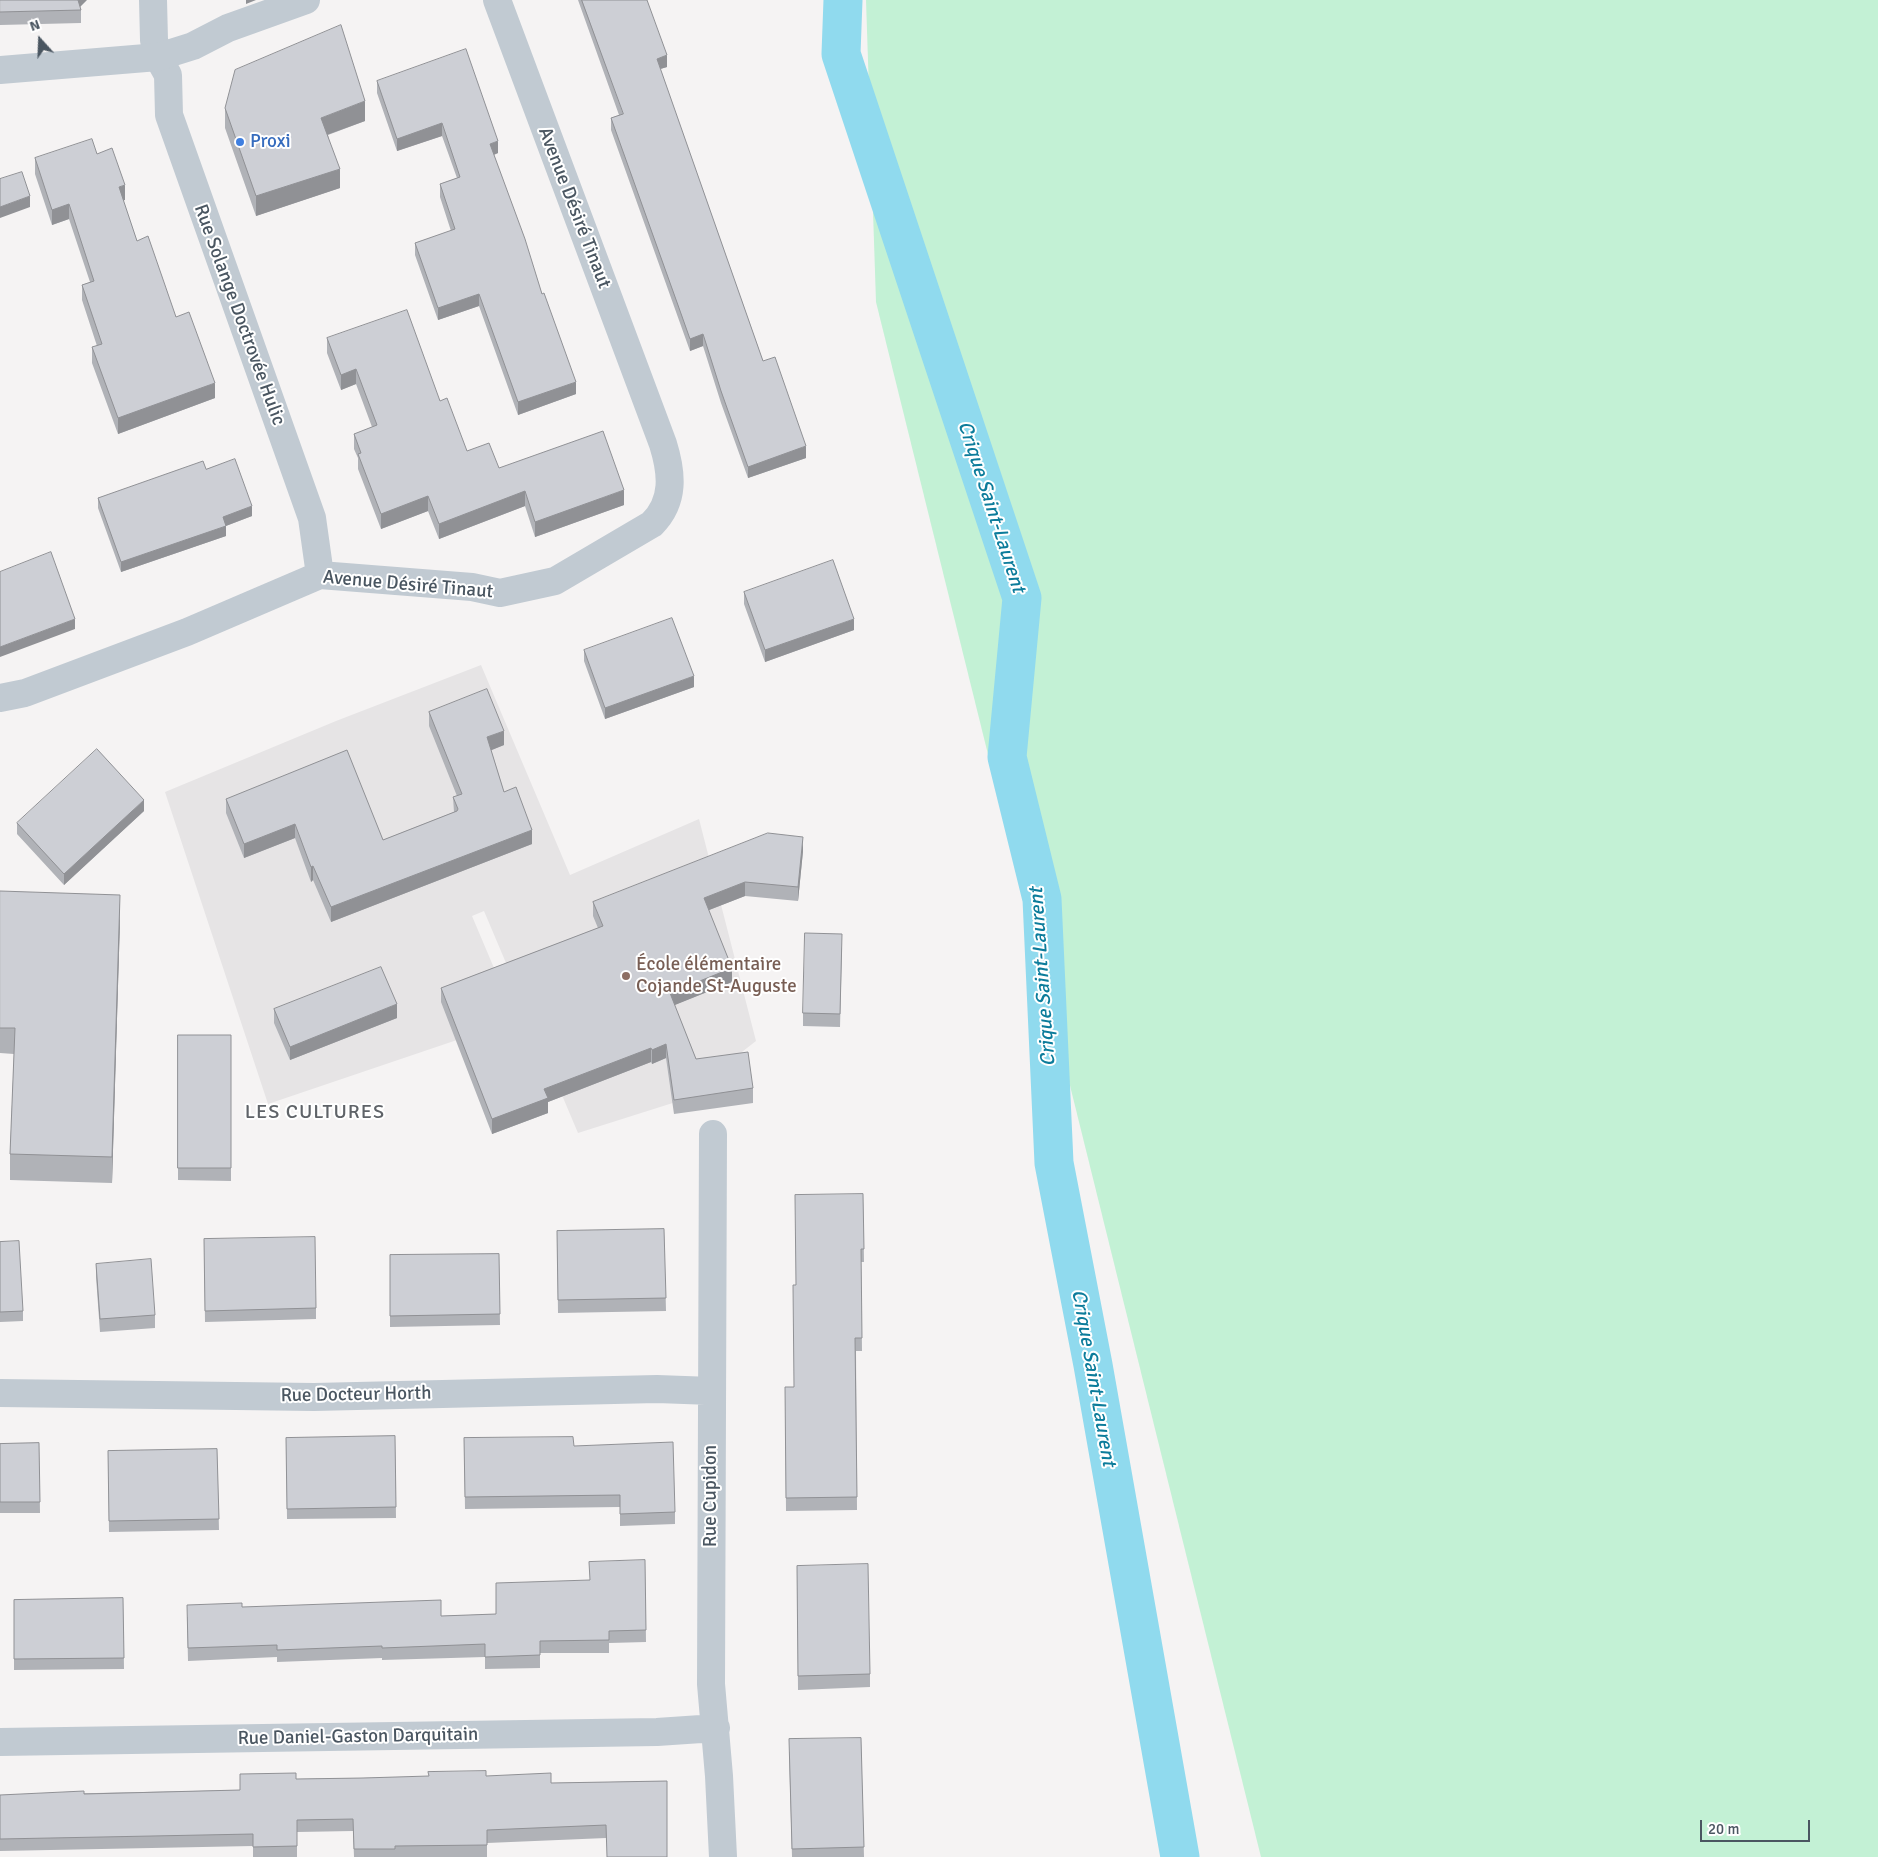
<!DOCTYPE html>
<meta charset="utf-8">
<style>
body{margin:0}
#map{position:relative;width:1878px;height:1857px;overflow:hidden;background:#f5f3f3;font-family:Signika,sans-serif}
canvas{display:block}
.north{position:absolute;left:15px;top:15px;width:50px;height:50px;-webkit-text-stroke:4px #fff;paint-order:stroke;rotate:340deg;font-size:14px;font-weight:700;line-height:20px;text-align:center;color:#4a5661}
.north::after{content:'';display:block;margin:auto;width:18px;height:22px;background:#4a5661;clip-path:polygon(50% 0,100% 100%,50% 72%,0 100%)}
.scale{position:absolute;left:1700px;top:1820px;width:110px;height:22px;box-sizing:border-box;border:2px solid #4a5661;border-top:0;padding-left:6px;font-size:15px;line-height:18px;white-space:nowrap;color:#4a5661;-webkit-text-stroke:4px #fff;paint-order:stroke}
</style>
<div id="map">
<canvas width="1878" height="1857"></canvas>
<div class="north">N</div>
<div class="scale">20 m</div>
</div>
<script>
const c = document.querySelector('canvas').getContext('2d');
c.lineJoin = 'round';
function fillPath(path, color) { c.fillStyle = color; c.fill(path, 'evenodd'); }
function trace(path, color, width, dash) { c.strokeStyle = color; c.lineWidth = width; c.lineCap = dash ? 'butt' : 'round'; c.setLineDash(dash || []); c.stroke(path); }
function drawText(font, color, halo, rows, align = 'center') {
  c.font = font + ' Signika,sans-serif'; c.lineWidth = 4; c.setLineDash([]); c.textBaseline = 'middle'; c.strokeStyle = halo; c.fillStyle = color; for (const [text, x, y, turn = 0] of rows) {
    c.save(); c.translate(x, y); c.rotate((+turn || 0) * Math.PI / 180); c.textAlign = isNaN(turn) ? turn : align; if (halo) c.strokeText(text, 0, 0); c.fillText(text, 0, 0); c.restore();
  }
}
fillPath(new Path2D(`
 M 481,665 L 570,875 L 699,819 L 756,1041 L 679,1101 L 578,1133 L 484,911 L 472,916 L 516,1020 L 268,1104 L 165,792 L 336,721 Z`), '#e6e4e5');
fillPath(new Path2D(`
 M 866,0 L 1878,0 L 1878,1857 L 1261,1857 L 876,302 Z`), '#c3f1d5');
trace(new Path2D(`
 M 843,0 L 841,54 L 1022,598 L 1007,757 L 1042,899 L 1054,1163 L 1093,1365 L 1180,1857`), '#90daee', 39);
trace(new Path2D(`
 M 153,0 L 154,40 L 158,57 L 168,75 L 169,115 L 312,518 L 320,575
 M 0,698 L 25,693 L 187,632 L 320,575 L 472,587 L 500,593 L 555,581 L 652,524 C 675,501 672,473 663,444 L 497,0
 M 713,1134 L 711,1684 L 719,1776 L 723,1857
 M 0,1393 L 314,1397 L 657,1389 L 712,1391
 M 0,1742 L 657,1732 L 716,1728`), '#c1cad2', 28);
trace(new Path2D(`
 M 0,70 L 158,57 L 193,46 L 228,28 L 306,0`), '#c1cad2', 28);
fillPath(new Path2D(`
 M 0,0 L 80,7 L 81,10 L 81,23 L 0,25 Z
 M 578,0 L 647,0 L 667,67 L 660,69 L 763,361 L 806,458 L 748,478 L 721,403 L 703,346 L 690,351 L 611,130 L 611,118 L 619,115 Z
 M 377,81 L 498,153 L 494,155 L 542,294 L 576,394 L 518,415 L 479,306 L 438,320 L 415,255 L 415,243 L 451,231 L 440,197 L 440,184 L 457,178 L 442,136 L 397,151 L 377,93 Z
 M 225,108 L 365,121 L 328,135 L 340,188 L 256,216 L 225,128 Z
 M 97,154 L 125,200 L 123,200 L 137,241 L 176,317 L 215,398 L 118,434 L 92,363 L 92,347 L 97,346 L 82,300 L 82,285 L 90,282 L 69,219 L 52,225 L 35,174 L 35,158 Z
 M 327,338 L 440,401 L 467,451 L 499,468 L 624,505 L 535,537 L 525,506 L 439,539 L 428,511 L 381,529 L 358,469 L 358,458 L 354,449 L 354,434 L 372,427 L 356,384 L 341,390 L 327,353 Z
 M 206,469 L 252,516 L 226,526 L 226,536 L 121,572 L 98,508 L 98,498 Z
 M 744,592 L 854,630 L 765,662 L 744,604 Z
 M 584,650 L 694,687 L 605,719 L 584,661 Z
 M 429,712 L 504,745 L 491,750 L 504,792 L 532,844 L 331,922 L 313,880 L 311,882 L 295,838 L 244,858 L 226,813 L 226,799 L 383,840 L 454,812 L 453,797 L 457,796 L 429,726 Z
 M 144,811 L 64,885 L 17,834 L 17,823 Z
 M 803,851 L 798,901 L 745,896 L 709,910 L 732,982 L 674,1005 L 696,1059 L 753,1088 L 753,1103 L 674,1114 L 666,1058 L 652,1064 L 651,1062 L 548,1102 L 548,1113 L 492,1134 L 441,1002 L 441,988 L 598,928 L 593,916 L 593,902 Z
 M 0,891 L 120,920 L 112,1183 L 10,1180 L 10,1154 L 14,1054 L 0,1053 Z
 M 842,947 L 840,1027 L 803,1026 L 803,1013 Z
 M 274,1009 L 397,1018 L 290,1060 L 274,1023 Z
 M 178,1035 L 231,1035 L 231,1181 L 178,1180 Z
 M 863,1194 L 864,1262 L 861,1262 L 862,1351 L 856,1351 L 857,1510 L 786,1511 L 785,1387 L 794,1387 L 796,1285 Z
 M 664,1229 L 666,1311 L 558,1313 L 557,1231 Z
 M 204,1239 L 316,1308 L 316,1319 L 205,1322 Z
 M 0,1242 L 23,1311 L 23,1321 L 0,1322 Z
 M 499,1254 L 500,1325 L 390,1327 L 390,1255 Z
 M 96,1264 L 155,1315 L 155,1328 L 100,1332 L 96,1277 Z
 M 395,1436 L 396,1518 L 287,1519 L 286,1438 Z
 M 464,1438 L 574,1446 L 675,1512 L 675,1524 L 620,1526 L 620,1507 L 465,1509 Z
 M 39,1443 L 40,1513 L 0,1513 L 0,1444 Z
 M 217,1449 L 219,1530 L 109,1532 L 108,1451 Z
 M 645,1560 L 646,1642 L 609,1643 L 609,1653 L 540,1653 L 540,1668 L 485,1669 L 485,1657 L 382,1660 L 382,1658 L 277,1662 L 277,1657 L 188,1661 L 187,1617 L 242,1607 L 441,1616 L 496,1614 Z
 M 797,1566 L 870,1674 L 870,1687 L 798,1690 Z
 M 123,1598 L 124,1669 L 14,1670 L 14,1600 Z
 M 861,1738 L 864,1857 L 792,1857 L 789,1752 Z
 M 486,1776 L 551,1783 L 667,1781 L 606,1838 L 487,1843 L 487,1857 L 354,1857 L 353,1831 L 297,1832 L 297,1857 L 253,1857 L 253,1846 L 0,1851 L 0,1795 L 240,1790 L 296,1779 Z`), '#b0b2b7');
fillPath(new Path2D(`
 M 77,0 L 87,0 L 77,10 Z
 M 246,0 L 256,0 L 246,4 Z
 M 667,55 L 667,67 L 657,70 L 657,59 Z
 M 365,101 L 365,121 L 321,137 L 321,118 Z
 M 442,123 L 442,136 L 397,151 L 397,139 Z
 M 498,141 L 498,153 L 490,156 L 490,144 Z
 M 340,169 L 340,188 L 256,216 L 256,196 Z
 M 125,185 L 125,200 L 119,202 L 119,187 Z
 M 30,196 L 30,207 L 0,218 L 0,207 Z
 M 69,204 L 69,219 L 52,225 L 52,210 Z
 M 479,294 L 479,306 L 438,320 L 438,308 Z
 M 703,334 L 703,346 L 690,351 L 690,339 Z
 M 356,369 L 356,384 L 341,390 L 341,375 Z
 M 576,382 L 576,394 L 518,415 L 518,402 Z
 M 215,383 L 215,398 L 118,434 L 118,418 Z
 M 806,446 L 806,458 L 748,478 L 748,467 Z
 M 624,490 L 624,505 L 535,537 L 535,522 Z
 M 525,491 L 525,506 L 439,539 L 439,524 Z
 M 428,496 L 428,511 L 381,529 L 381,514 Z
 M 252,506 L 252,516 L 223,527 L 223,517 Z
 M 226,526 L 226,536 L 121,572 L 121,562 Z
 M 75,619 L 75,629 L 0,657 L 0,647 Z
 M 854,619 L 854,630 L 765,662 L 765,650 Z
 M 694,676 L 694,687 L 605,719 L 605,708 Z
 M 504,731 L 504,745 L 487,752 L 487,737 Z
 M 144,800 L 144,811 L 64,885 L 64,874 Z
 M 295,824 L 295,838 L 244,858 L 244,844 Z
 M 532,830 L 532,844 L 331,922 L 331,907 Z
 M 803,837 L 803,851 L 798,901 L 798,887 Z
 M 313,866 L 313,880 L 311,882 L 311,867 Z
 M 745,882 L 745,896 L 704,912 L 704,898 Z
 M 120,895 L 120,920 L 112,1183 L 112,1157 Z
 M 732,968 L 732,982 L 670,1007 L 670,993 Z
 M 397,1004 L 397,1018 L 290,1060 L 290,1047 Z
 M 666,1044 L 666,1058 L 652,1064 L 652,1050 Z
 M 651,1048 L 651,1062 L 548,1102 L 548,1113 L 492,1134 L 492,1119 L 544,1089 Z`), '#909195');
const building = new Path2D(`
 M 0,0 L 78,0 L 81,10 L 0,12 Z
 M 582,0 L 647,0 L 667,55 L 657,59 L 763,361 L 775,357 L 806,446 L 748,467 L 721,391 L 703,334 L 690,339 L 679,308 L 611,118 L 623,114 Z
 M 341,25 L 365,101 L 321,118 L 340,169 L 256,196 L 225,108 L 235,70 Z
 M 466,49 L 498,141 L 490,144 L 525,239 L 542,294 L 544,293 L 576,382 L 518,402 L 479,294 L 438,308 L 415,243 L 455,229 L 440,184 L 460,177 L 442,123 L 397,139 L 377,81 Z
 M 92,139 L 97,154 L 112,148 L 125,185 L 119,187 L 137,241 L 148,236 L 176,317 L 189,312 L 215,383 L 118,418 L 92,347 L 102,344 L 82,285 L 94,281 L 69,204 L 52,210 L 35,158 Z
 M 22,172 L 30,196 L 0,207 L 0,179 Z
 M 407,310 L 440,401 L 447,398 L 467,451 L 489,443 L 499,468 L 603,431 L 624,490 L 535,522 L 525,491 L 439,524 L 428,496 L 381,514 L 358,454 L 361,453 L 354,434 L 377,425 L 356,369 L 341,375 L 327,338 Z
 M 235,459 L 252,506 L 223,517 L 226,526 L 121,562 L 98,498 L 203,461 L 206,469 Z
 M 51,552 L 75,619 L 0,647 L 0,572 Z
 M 833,560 L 854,619 L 765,650 L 744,592 Z
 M 672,618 L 694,676 L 605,708 L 584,650 Z
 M 487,689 L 504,731 L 487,737 L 504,792 L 516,787 L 532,830 L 331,907 L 313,866 L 311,867 L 295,824 L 244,844 L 226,799 L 347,750 L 383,840 L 457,811 L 458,809 L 453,797 L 462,794 L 429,712 Z
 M 97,749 L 144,800 L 64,874 L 17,823 Z
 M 768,833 L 803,837 L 798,887 L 745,882 L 704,898 L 732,968 L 670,993 L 696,1059 L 748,1052 L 753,1088 L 674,1100 L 666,1044 L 652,1050 L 651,1048 L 544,1089 L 548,1098 L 492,1119 L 441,988 L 603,926 L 593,902 Z
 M 0,891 L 120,895 L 112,1157 L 10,1154 L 15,1028 L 0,1028 Z
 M 805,933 L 842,934 L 840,1014 L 803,1013 Z
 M 381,967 L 397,1004 L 290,1047 L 274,1009 Z
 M 178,1035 L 231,1035 L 231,1168 L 178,1168 Z
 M 863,1194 L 864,1249 L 861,1249 L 862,1338 L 855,1338 L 857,1497 L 786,1498 L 785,1387 L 794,1387 L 793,1285 L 796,1285 L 795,1195 Z
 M 664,1229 L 666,1298 L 558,1300 L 557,1231 Z
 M 315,1237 L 316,1308 L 205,1311 L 204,1239 Z
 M 19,1241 L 23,1311 L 0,1312 L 0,1242 Z
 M 499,1254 L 500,1314 L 390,1316 L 390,1255 Z
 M 151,1259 L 155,1315 L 100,1319 L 96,1264 Z
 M 395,1436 L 396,1507 L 287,1509 L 286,1438 Z
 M 573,1437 L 574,1446 L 673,1442 L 675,1512 L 620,1514 L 620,1495 L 465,1497 L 464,1438 Z
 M 39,1443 L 40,1502 L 0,1502 L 0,1444 Z
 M 217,1449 L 219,1519 L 109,1521 L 108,1451 Z
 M 645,1560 L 646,1630 L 609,1631 L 609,1640 L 540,1641 L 540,1655 L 485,1657 L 485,1644 L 382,1648 L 382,1646 L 277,1650 L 277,1645 L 188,1648 L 187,1605 L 242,1603 L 242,1607 L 441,1600 L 441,1616 L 496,1614 L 496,1583 L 590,1580 L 589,1562 Z
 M 868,1564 L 870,1674 L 798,1676 L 797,1566 Z
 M 123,1598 L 124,1658 L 14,1659 L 14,1600 Z
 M 861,1738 L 864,1847 L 792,1849 L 789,1739 Z
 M 486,1771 L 486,1776 L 551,1773 L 551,1783 L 667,1781 L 667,1857 L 607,1857 L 606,1825 L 487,1830 L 487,1845 L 395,1846 L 395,1849 L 354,1849 L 353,1819 L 297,1820 L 297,1846 L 253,1847 L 253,1834 L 0,1839 L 0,1795 L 84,1791 L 84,1794 L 240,1790 L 240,1774 L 296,1773 L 296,1779 L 363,1778 L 429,1776 L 428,1772 Z`);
fillPath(building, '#cdcfd5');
trace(building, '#909195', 1);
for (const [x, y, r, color] of [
 [240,142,5,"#3f7fe0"],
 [626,976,5,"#8d6e63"]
]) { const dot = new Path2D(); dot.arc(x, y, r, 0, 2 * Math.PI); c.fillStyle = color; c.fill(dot); trace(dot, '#fff', 2); }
drawText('19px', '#366cbe', '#fff', [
 ["Proxi",250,142]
], 'left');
drawText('19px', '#4a5661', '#fff', [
 ["Avenue Désiré Tinaut",574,208,69],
 ["Rue Solange Doctrovée Hulic",239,315,70],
 ["Avenue Désiré Tinaut",408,585,5],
 ["Rue Docteur Horth",356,1395,-1],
 ["Rue Cupidon",711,1496,-90],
 ["Rue Daniel-Gaston Darquitain",358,1737,-1]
]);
drawText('19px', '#785e54', '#fff', [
 ["École élémentaire",636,965],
 ["Cojande St-Auguste",636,987]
], 'left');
drawText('italic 20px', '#0c7c9b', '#fff', [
 ["Crique Saint-Laurent",991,507,72],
 ["Crique Saint-Laurent",1043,977,-94],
 ["Crique Saint-Laurent",1093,1378,80]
]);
c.letterSpacing = '1px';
drawText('20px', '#5f6368', '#fff', [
 ["LES CULTURES",315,1113]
]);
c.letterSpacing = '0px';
</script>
